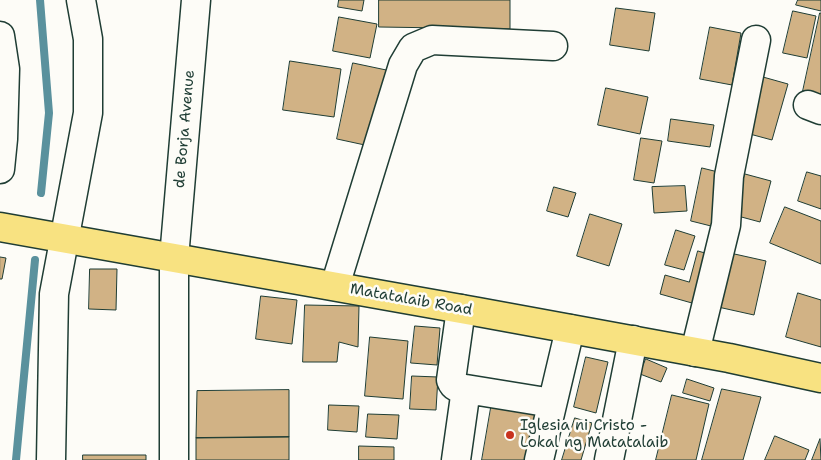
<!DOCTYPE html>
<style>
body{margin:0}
canvas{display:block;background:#fdfcf7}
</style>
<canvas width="821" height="460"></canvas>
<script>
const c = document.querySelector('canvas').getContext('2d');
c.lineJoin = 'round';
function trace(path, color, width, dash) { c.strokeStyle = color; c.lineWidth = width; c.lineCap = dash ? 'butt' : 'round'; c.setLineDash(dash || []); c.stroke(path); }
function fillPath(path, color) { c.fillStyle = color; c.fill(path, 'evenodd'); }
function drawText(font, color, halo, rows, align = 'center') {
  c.font = font + ' "Shantell Sans",sans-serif'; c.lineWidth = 5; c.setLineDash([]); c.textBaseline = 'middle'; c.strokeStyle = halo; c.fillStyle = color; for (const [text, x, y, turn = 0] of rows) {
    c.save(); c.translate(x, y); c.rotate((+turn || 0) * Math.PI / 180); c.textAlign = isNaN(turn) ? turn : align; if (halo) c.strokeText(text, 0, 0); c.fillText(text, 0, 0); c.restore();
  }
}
trace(new Path2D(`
 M 40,0 L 49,113 L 41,193
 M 16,460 L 35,260`), '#5a919d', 8);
const building = new Path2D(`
 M 339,0 L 364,0 L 362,11 L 338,7 Z
 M 379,0 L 510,0 L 510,29 L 379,27 Z
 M 798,0 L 821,0 L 821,11 L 796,5 Z
 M 616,8 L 655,13 L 649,51 L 610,45 Z
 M 793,11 L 816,16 L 807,58 L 783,53 Z
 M 820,13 L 821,13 L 821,94 L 803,91 Z
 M 339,17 L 377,24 L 370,58 L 333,51 Z
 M 710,27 L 741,33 L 732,85 L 700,79 Z
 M 290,61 L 341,69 L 334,117 L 283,110 Z
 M 353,63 L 391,71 L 374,147 L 337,139 Z
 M 763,77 L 788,84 L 772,140 L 746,133 Z
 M 606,88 L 648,97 L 640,134 L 598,125 Z
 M 671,119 L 714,125 L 710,147 L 668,141 Z
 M 641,138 L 662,141 L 654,183 L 634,180 Z
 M 702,168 L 726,174 L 715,227 L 691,221 Z
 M 807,172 L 821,176 L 821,209 L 798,201 Z
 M 745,174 L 771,181 L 760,222 L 734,215 Z
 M 685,186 L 687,211 L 654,213 L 652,187 Z
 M 554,187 L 576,193 L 568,217 L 547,211 Z
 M 785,207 L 821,221 L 821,264 L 770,243 Z
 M 590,214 L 622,224 L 609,266 L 577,256 Z
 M 676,230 L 695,236 L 684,270 L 665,265 Z
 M 698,251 L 712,255 L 699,305 L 660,294 L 665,275 L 689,282 Z
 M 730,253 L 766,261 L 754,315 L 718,307 Z
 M 0,257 L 6,258 L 2,279 L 0,279 Z
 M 90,269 L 117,269 L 116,310 L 89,309 Z
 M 798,293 L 821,300 L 821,347 L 786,337 Z
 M 261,296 L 297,300 L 292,344 L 256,339 Z
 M 305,305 L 359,306 L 358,347 L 339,342 L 337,362 L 303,362 Z
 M 415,326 L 440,328 L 437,365 L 411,363 Z
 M 370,337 L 408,341 L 403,399 L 365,396 Z
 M 586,357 L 608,362 L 596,413 L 574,407 Z
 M 646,359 L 667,368 L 661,382 L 640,374 Z
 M 412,376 L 438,377 L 436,410 L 410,409 Z
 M 687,379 L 714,388 L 710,401 L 683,393 Z
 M 722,389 L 761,397 L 743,460 L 702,460 Z
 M 289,390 L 289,437 L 196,438 L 197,391 Z
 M 672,395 L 709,404 L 696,460 L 656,460 Z
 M 492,402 L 538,410 L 529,460 L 482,460 Z
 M 329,405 L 359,406 L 357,432 L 328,430 Z
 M 368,414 L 399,415 L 397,439 L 366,437 Z
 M 575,418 L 592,423 L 581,460 L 562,460 Z
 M 775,436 L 809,450 L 805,460 L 765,460 Z
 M 289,437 L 289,460 L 196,460 L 196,438 Z
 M 820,439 L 821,460 L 812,460 Z
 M 359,446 L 394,447 L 394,460 L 359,460 Z
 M 83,455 L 146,455 L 146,460 L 83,460 Z`);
fillPath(building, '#d1b285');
trace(building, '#1f3d34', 1);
const minor = new Path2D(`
 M 0,36 L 5,69 L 3,139 L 0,169
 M 808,105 L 821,110
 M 335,286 L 403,65 L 413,48 L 432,40 L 553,46
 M 461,309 L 451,380 C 454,388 459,388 466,389 L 552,403
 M 695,352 L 726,225 L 729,176 L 756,40
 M 51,460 L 54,294 L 88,113 L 88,39 L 81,0
 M 174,460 L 174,258 L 196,0
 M 456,460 L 466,389
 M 539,460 L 570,329
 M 609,460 L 633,340`);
const major = new Path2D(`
 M 0,227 L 478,312 L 729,358 L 821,378`);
trace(minor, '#1f3d34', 31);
trace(major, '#1f3d34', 31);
trace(minor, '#fdfcf7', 28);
trace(major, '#f8e281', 28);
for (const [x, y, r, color] of [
 [510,435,5,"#c8321e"]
]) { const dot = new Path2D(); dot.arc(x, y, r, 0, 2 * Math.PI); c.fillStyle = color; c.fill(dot); trace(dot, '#fdfcf7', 2); }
drawText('15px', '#1f3d34', '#fdfcf7', [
 ["de Borja Avenue",185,129,-85],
 ["Matatalaib Road",411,300,10]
]);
drawText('15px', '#1f3d34', '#fdfcf7', [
 ["Iglesia ni Cristo -",520,426],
 ["Lokal ng Matatalaib",520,443]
], 'left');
</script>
